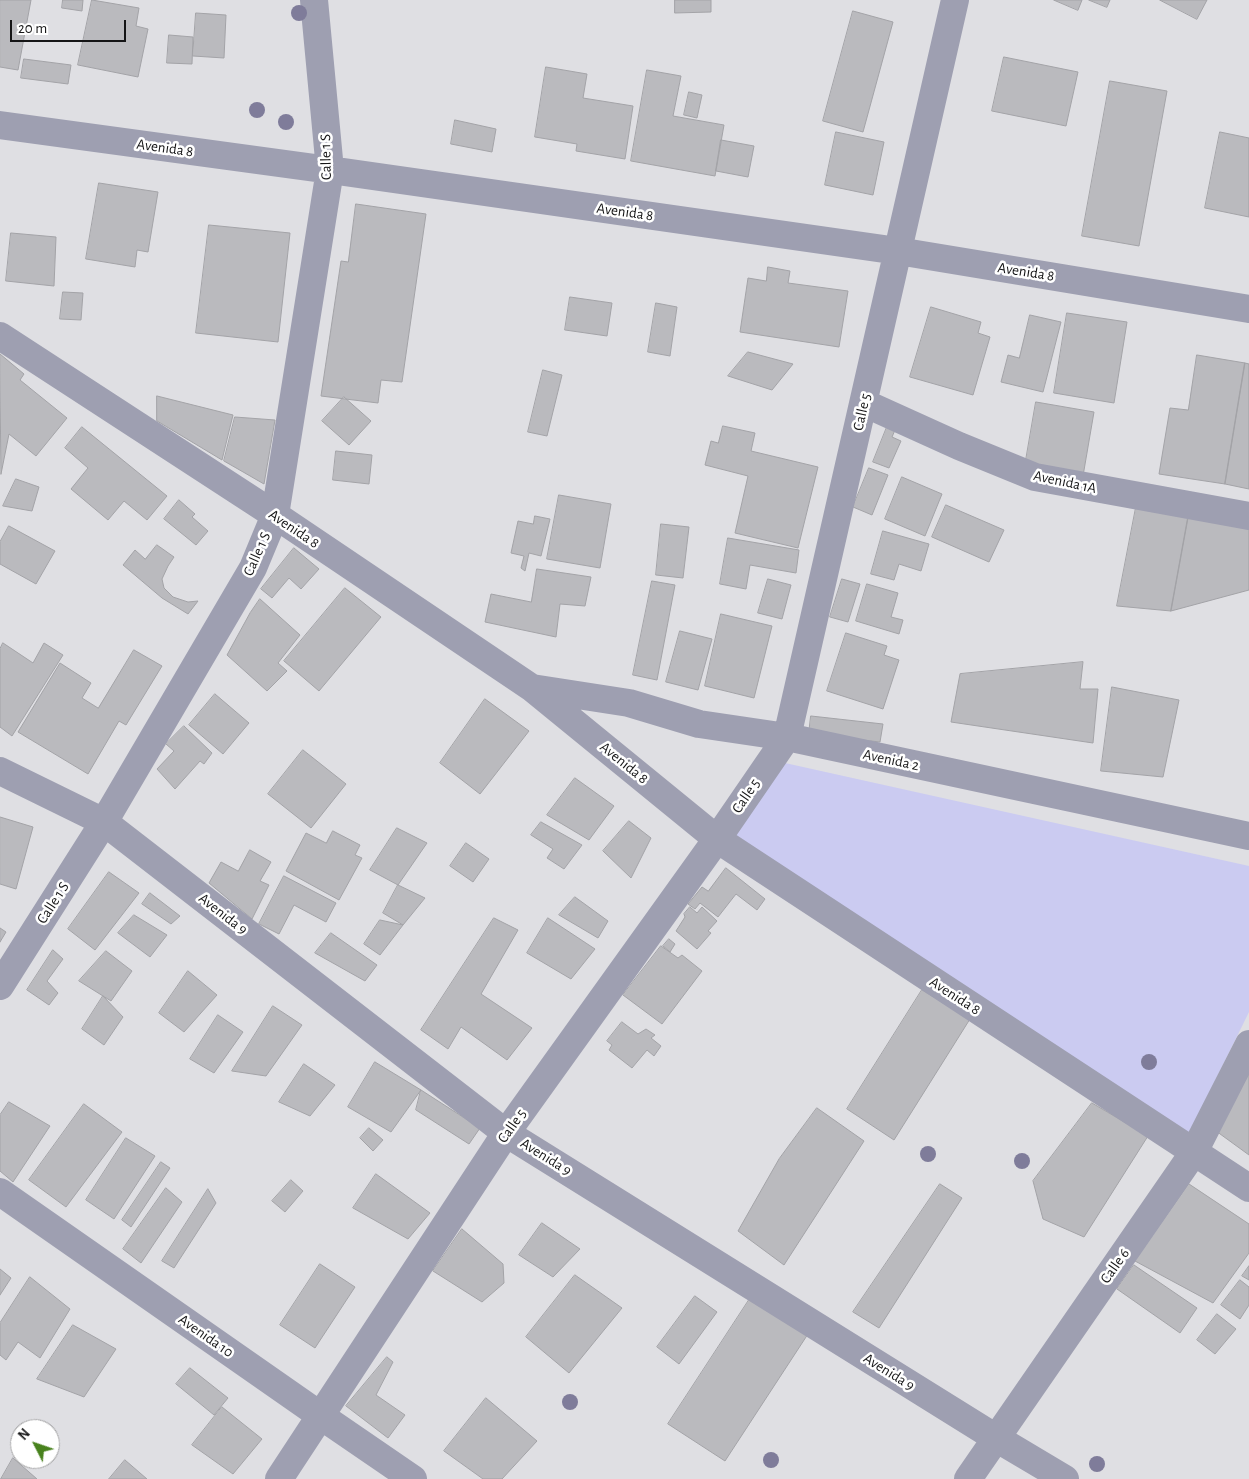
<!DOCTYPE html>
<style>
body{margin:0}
#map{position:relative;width:1249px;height:1479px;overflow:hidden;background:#dfdfe3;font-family:"Alegreya Sans",sans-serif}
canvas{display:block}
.north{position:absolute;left:10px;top:1419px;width:50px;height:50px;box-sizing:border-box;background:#fff;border:1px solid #a1a1a2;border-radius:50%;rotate:311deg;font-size:14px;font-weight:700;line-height:20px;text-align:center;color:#151516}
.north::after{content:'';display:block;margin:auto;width:18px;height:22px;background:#48821d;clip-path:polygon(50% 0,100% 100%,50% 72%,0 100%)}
.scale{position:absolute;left:10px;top:20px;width:116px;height:22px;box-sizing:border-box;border:2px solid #151516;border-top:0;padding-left:6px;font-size:15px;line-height:18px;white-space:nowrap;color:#151516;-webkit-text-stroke:4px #fff;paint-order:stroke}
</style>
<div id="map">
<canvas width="1249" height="1479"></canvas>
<div class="north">N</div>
<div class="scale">20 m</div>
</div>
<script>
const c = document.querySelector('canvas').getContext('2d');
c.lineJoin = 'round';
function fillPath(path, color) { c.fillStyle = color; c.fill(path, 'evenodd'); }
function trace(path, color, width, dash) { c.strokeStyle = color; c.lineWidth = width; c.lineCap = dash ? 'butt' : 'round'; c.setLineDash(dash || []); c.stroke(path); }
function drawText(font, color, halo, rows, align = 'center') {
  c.font = font + ' "Alegreya Sans",sans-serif'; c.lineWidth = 5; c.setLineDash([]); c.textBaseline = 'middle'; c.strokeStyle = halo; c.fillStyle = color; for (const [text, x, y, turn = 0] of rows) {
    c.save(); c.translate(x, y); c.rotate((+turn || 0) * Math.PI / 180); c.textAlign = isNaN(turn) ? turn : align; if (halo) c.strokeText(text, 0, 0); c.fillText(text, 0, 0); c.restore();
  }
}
fillPath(new Path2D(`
 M 785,763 L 1249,866 L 1249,1012 L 1187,1138 L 731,839 Z`), '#cbcbf1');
const building = new Path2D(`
 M 0,0 L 31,0 L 18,70 L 0,67 Z
 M 63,0 L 83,0 L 82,11 L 62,8 Z
 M 92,0 L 139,8 L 136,26 L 148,29 L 138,77 L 78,65 Z
 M 675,0 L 711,0 L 711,12 L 675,13 Z
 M 1054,0 L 1082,0 L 1078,10 Z
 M 1089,0 L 1110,0 L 1107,7 Z
 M 1160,0 L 1207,0 L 1197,19 Z
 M 853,11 L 893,22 L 863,132 L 823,121 Z
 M 196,13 L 226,15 L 224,58 L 193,56 Z
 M 169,35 L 193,37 L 192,64 L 167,63 Z
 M 1004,57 L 1078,72 L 1066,126 L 992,111 Z
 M 24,59 L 71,65 L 68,84 L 21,78 Z
 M 546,67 L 587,74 L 583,98 L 633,106 L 625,159 L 576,151 L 577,144 L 535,137 Z
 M 647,70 L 681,76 L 673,116 L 724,125 L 715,176 L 631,161 Z
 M 1110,81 L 1167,91 L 1139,246 L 1082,236 Z
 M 689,92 L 702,95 L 697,118 L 684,115 Z
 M 455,120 L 496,129 L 492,152 L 451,144 Z
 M 836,132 L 884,142 L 873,195 L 825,185 Z
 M 1220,132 L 1249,138 L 1249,217 L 1205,208 Z
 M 721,140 L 754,146 L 748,177 L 716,171 Z
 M 99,183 L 158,192 L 148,252 L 137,250 L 135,267 L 86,259 Z
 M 356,204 L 426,214 L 402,382 L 381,380 L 378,403 L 321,396 L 341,261 L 348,262 Z
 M 209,225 L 290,233 L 278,342 L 196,333 Z
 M 11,233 L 56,237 L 54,286 L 6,281 Z
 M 768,267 L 790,271 L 788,283 L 848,291 L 839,347 L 740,332 L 748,278 L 766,281 Z
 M 63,292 L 83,293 L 81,320 L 60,319 Z
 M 570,297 L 612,303 L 607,336 L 565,330 Z
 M 656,303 L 677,307 L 670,356 L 648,352 Z
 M 931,307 L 981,322 L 978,333 L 990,337 L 973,395 L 910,377 Z
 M 1067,313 L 1127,322 L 1114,403 L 1054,393 Z
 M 1030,315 L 1061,322 L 1043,392 L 1001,382 L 1008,355 L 1019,358 Z
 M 748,352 L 793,364 L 772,390 L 728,376 Z
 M 0,354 L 24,374 L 20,380 L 67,418 L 36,456 L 9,434 L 1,474 Z
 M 1197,355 L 1245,363 L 1225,484 L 1159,474 L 1170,408 L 1188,410 Z
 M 1245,363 L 1249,364 L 1249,489 L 1225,484 Z
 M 543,370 L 562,375 L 547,436 L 528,432 Z
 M 157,396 L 233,415 L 222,460 L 157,421 Z
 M 344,397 L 371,421 L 349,445 L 322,421 Z
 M 1036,402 L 1094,412 L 1083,476 L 1025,466 Z
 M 235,417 L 275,420 L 264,484 L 224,461 Z
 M 723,426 L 755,433 L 751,451 L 818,467 L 798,548 L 735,533 L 748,476 L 705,465 L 711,441 L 718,443 Z
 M 82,427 L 167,496 L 147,520 L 124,501 L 108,520 L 71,489 L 88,468 L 65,448 Z
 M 887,427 L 895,430 L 892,437 L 901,441 L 889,468 L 873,462 Z
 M 336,451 L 372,455 L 369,484 L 333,480 Z
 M 869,468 L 888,475 L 872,515 L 853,507 Z
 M 902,477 L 942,494 L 925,536 L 885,519 Z
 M 16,479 L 39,487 L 32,511 L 3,506 Z
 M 559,495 L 611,504 L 600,568 L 547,559 Z
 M 1138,497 L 1190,507 L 1171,611 L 1117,606 Z
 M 179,500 L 195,514 L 192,517 L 208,531 L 196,545 L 164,519 Z
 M 946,505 L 1004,530 L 989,562 L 932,537 Z
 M 1190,507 L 1249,519 L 1249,590 L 1171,611 Z
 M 535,516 L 550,519 L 541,556 L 529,553 L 525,571 L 521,568 L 524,556 L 511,553 L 518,521 L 533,524 Z
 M 661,524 L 689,527 L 683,578 L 656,575 Z
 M 9,526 L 55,551 L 36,584 L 0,564 L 0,542 Z
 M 883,531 L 929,544 L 921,571 L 899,564 L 894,580 L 871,574 Z
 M 728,538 L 799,550 L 796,573 L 750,565 L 746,589 L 720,584 Z
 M 157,545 L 174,557 L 168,566 L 162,579 L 164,588 L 173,597 L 188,602 L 198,601 L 188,614 L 162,598 L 123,565 L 135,550 L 145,559 Z
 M 294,548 L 319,569 L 301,589 L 289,578 L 272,598 L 261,589 Z
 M 537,569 L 591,577 L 585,606 L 560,604 L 556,637 L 485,622 L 491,594 L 531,602 Z
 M 768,579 L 791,585 L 782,619 L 758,613 Z
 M 842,579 L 860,584 L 848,622 L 830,617 Z
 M 652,581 L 675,585 L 657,680 L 633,675 Z
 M 867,584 L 898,593 L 891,617 L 903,620 L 899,634 L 856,621 Z
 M 345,588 L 381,617 L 319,691 L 284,661 Z
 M 260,599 L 300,635 L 278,663 L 287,671 L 267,691 L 227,655 L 250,613 Z
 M 721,614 L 772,626 L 754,698 L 705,686 Z
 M 680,631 L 712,639 L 698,690 L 666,682 Z
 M 846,633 L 887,646 L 884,655 L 899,660 L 883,709 L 827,691 Z
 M 3,643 L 33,663 L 44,643 L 63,655 L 12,736 L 0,727 L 0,649 Z
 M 134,650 L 162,666 L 126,725 L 119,721 L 88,774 L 18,732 L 60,663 L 91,683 L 82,698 L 98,708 Z
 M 1083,662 L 1080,689 L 1098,689 L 1093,743 L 951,722 L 960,674 Z
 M 1112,687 L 1179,700 L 1163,777 L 1101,771 Z
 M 215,694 L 249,723 L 223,754 L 189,725 Z
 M 485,699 L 529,731 L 480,794 L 440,763 Z
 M 811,716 L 883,724 L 880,742 L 809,734 Z
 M 184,726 L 212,753 L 204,764 L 200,761 L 175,789 L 157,769 L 174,751 L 166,744 Z
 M 303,750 L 346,784 L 311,828 L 268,794 Z
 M 575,778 L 614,806 L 589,840 L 547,815 Z
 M 0,817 L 33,827 L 16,889 L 0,884 Z
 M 629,821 L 651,838 L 631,878 L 603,851 Z
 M 541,822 L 582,845 L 564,869 L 547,858 L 553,849 L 531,835 Z
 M 397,828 L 427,843 L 398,885 L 370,870 Z
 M 333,831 L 360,845 L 355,855 L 362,858 L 339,900 L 286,871 L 306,833 L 326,843 Z
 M 466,843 L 489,859 L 473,882 L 450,866 Z
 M 250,850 L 271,862 L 260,881 L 269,885 L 252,919 L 209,883 L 221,862 L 238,871 Z
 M 726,868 L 765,899 L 757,910 L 736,894 L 718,917 L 700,903 L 695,909 L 688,904 L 702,887 L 708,891 Z
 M 109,872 L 139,893 L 95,950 L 68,929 Z
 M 284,876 L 336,903 L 326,922 L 294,905 L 279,934 L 259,924 Z
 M 398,885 L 425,898 L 403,925 L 383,913 Z
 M 150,893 L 180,916 L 171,924 L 142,904 Z
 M 575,897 L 608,921 L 598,938 L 559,915 Z
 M 690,907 L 697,913 L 702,907 L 717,921 L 708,931 L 711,933 L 697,949 L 676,931 L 685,917 L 684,914 Z
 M 134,915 L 167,935 L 150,957 L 118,933 Z
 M 494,918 L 518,930 L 481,994 L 532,1028 L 507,1060 L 461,1027 L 448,1049 L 421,1030 Z
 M 548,918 L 595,949 L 571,979 L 527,953 Z
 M 380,920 L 403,925 L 380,955 L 364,944 Z
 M 0,928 L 6,932 L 0,942 Z
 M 331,933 L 377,965 L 365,981 L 315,953 Z
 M 669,939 L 675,944 L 670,952 L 663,946 Z
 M 661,946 L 678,958 L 682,955 L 702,971 L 662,1024 L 623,995 Z
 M 53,950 L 63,959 L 47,981 L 58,993 L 49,1005 L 27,990 Z
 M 106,951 L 132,971 L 111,1001 L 79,981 Z
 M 188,971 L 217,995 L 184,1032 L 159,1013 Z
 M 922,990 L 970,1019 L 894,1140 L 847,1109 Z
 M 103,996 L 123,1017 L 104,1045 L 82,1029 Z
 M 273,1006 L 302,1025 L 266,1076 L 232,1071 Z
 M 218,1015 L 243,1032 L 214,1073 L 190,1059 Z
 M 622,1022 L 638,1034 L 646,1029 L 655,1035 L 651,1038 L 661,1046 L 654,1056 L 647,1050 L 632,1068 L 609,1050 L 612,1045 L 607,1041 Z
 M 375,1062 L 421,1090 L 391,1132 L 348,1107 Z
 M 304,1064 L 335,1085 L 310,1116 L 279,1102 Z
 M 1249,1074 L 1249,1155 L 1216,1131 Z
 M 421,1090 L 480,1128 L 469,1144 L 416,1110 Z
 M 9,1102 L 50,1126 L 13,1182 L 0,1171 L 0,1115 Z
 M 1092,1103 L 1148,1136 L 1084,1237 L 1043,1219 L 1033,1181 Z
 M 84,1104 L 122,1132 L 66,1207 L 29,1180 Z
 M 817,1108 L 864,1141 L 784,1265 L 738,1231 L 779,1159 Z
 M 369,1128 L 383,1140 L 373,1151 L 360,1138 Z
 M 126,1138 L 155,1156 L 114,1219 L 86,1200 Z
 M 161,1162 L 170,1168 L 131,1227 L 122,1220 Z
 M 376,1174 L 430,1213 L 408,1239 L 353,1208 Z
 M 291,1180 L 303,1191 L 285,1212 L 272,1201 Z
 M 940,1184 L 962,1198 L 879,1328 L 853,1312 Z
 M 1189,1184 L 1249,1224 L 1249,1253 L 1213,1303 L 1135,1261 Z
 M 166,1188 L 182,1202 L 141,1263 L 123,1249 Z
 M 208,1189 L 216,1203 L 174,1268 L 162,1261 Z
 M 542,1223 L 580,1249 L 553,1277 L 519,1255 Z
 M 462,1229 L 503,1264 L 504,1283 L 482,1302 L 433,1271 Z
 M 320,1264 L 355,1287 L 315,1348 L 280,1325 Z
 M 1134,1265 L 1197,1308 L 1180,1333 L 1117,1289 Z
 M 1249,1266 L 1249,1280 L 1242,1276 Z
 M 0,1269 L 11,1278 L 0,1295 Z
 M 575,1275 L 622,1308 L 569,1373 L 526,1337 Z
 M 30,1277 L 70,1309 L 40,1358 L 18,1342 L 6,1360 L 0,1355 L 0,1323 Z
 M 1240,1280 L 1249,1287 L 1249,1305 L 1240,1319 L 1221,1305 Z
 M 695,1296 L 717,1312 L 679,1364 L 657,1347 Z
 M 751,1297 L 808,1334 L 725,1461 L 668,1424 Z
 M 1217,1314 L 1236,1329 L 1215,1354 L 1197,1340 Z
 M 73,1325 L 116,1349 L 84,1397 L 37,1379 Z
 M 387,1357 L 393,1362 L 376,1395 L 405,1415 L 388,1438 L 346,1406 Z
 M 190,1368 L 228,1398 L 214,1415 L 176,1384 Z
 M 486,1398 L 537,1441 L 502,1479 L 483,1479 L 444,1451 Z
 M 222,1407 L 262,1439 L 233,1474 L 192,1445 Z
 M 13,1458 L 37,1479 L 1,1479 Z
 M 125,1460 L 147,1479 L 109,1479 Z`);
fillPath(building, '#bababe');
trace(building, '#a3a3a7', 1);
trace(new Path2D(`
 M 0,125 L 330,170 L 898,251 L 1249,309
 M 0,336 L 275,515 L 532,688 L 717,839 L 1249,1188
 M 864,403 L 959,446 L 1035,477 L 1249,516
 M 532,688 L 629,703 L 699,724 L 787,737 L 1249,836
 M 0,771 L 104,822 L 506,1133 L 996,1438 L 1065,1479
 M 0,986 L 104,822 L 253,568 L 275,515 L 330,170 L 314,0
 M 0,1192 L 321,1416 L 413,1479
 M 279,1479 L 506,1133 L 717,839 L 787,737 L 955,0
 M 968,1479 L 1194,1152 L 1249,1044`), '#9e9fb1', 28);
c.fillStyle = '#7f7c9a';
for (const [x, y] of [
 [299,13],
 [257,110],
 [286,122],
 [1149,1062],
 [928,1154],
 [1022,1161],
 [570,1402],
 [771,1460],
 [1097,1464]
]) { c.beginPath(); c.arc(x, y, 8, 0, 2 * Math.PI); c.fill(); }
drawText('15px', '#151516', '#fff', [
 ["Avenida 8",165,148,8],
 ["Calle 1 S",326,157,-91],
 ["Avenida 8",625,212,8],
 ["Avenida 8",1026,272,9],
 ["Calle 5",862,412,-77],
 ["Avenida 1A",1065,482,12],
 ["Avenida 8",294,529,34],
 ["Calle 1 S",257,554,-66],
 ["Avenida 2",891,760,12],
 ["Avenida 8",624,763,39],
 ["Calle 5",746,796,-56],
 ["Calle 1 S",53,903,-57],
 ["Avenida 9",223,914,38],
 ["Avenida 8",955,996,33],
 ["Calle 5",512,1126,-55],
 ["Avenida 9",546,1157,32],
 ["Calle 6",1115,1266,-55],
 ["Avenida 10",206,1336,35],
 ["Avenida 9",889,1372,32]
]);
</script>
